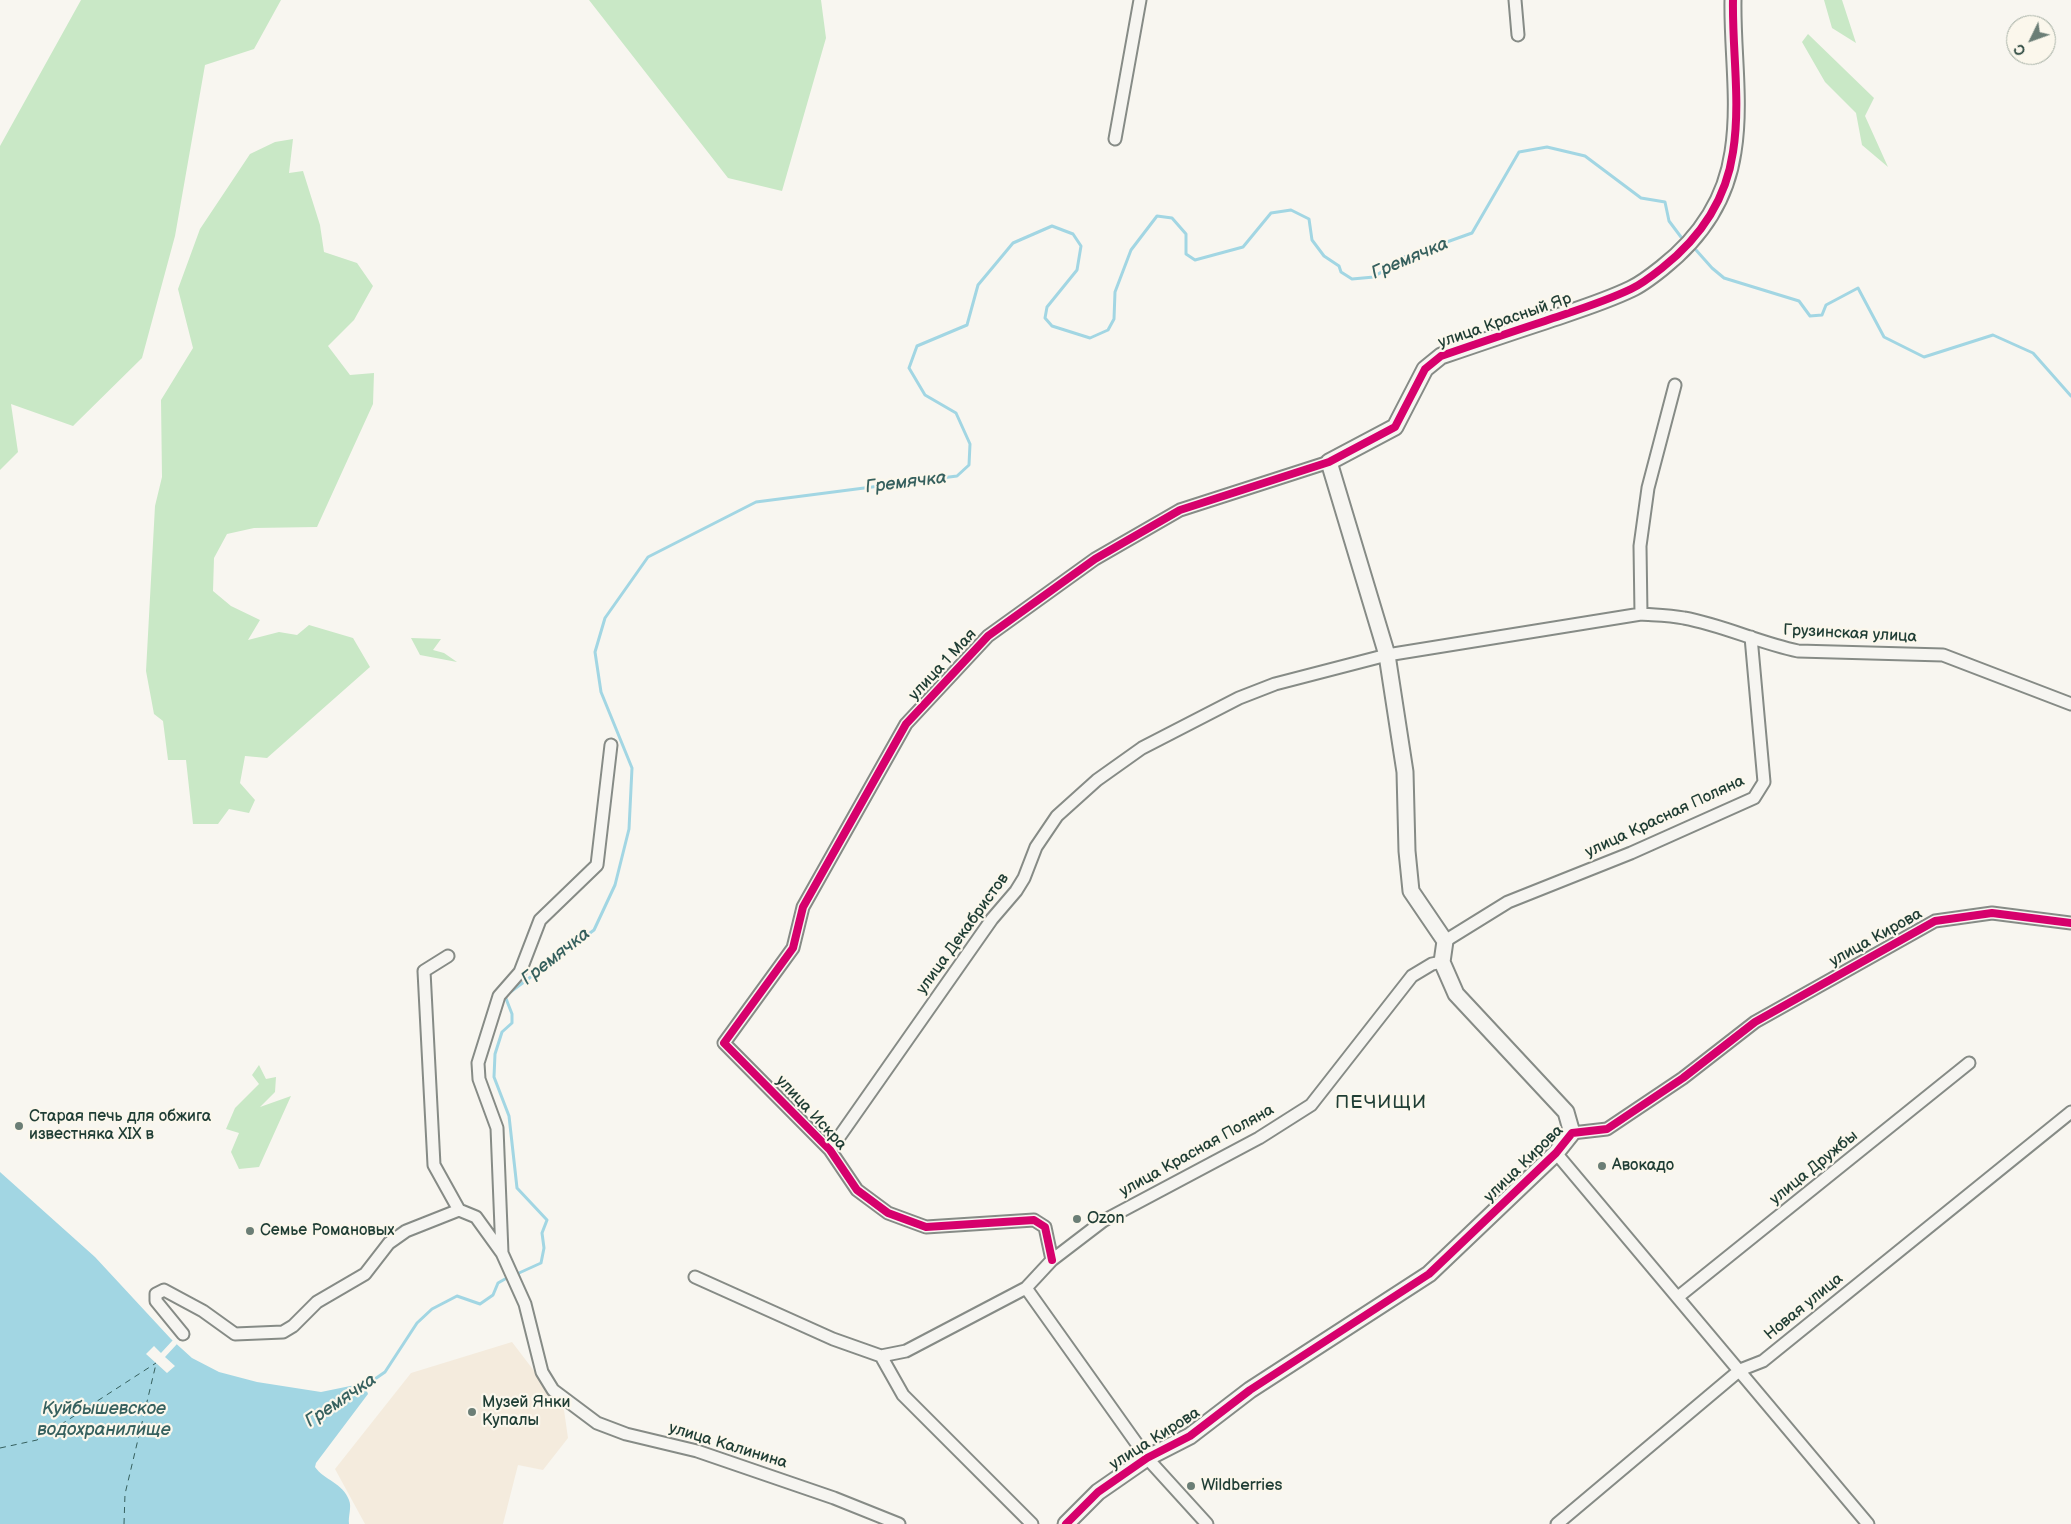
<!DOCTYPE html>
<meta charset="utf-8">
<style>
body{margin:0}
#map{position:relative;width:2071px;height:1524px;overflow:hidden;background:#f8f6f0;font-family:"Balsamiq Sans",sans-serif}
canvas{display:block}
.north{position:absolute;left:2006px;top:15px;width:50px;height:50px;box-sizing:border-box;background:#fbf7ec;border:1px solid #a3ada2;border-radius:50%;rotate:228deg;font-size:14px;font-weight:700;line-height:20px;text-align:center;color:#1f3d34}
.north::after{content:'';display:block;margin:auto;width:18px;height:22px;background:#6b7e76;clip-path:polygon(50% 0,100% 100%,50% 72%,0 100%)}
</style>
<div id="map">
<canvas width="2071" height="1524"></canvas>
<div class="north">С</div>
</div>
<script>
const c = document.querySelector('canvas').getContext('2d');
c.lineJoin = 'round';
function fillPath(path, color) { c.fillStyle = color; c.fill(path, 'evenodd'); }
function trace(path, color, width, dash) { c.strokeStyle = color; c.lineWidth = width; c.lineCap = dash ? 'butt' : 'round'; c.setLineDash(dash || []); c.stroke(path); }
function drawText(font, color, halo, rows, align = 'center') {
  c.font = font + ' "Balsamiq Sans",sans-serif'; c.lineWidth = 4.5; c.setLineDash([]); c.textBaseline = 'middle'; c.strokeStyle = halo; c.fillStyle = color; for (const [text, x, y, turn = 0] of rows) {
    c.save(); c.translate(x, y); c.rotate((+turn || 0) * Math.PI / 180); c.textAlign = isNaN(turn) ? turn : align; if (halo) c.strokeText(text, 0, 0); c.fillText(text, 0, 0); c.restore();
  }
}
fillPath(new Path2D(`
 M 512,1342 L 564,1410 L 568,1438 L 543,1470 L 518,1465 L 503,1524 L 365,1524 L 335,1469 L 411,1373 Z`), '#f4ebdd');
fillPath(new Path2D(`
 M 81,0 L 281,0 L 254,49 L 205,65 L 175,236 L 142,358 L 73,426 L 11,404 L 18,452 L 0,470 L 0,146 Z
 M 589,0 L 821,0 L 826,38 L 782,191 L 728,178 Z
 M 1824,0 L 1842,0 L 1856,43 L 1832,28 Z
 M 1808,34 L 1874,98 L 1865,116 L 1888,167 L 1862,145 L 1856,113 L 1825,82 L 1802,42 Z
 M 293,139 L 289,173 L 303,171 L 320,225 L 324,252 L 357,263 L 373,286 L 354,320 L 328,346 L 350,375 L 374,373 L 373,404 L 317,527 L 254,528 L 227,534 L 214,558 L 213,591 L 231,606 L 260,620 L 248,640 L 279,632 L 297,635 L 309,625 L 353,638 L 370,667 L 267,758 L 245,756 L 240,783 L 255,800 L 249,813 L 229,809 L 218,824 L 193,824 L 186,760 L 168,760 L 163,721 L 154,714 L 146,671 L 155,506 L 162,477 L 161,400 L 193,348 L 178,289 L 200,229 L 250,154 L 275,142 Z
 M 411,638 L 441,639 L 433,650 L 444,653 L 457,662 L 420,655 Z
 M 259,1065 L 266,1079 L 276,1077 L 275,1092 L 260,1107 L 291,1096 L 259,1167 L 239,1169 L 231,1152 L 239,1133 L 226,1129 L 235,1108 L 259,1084 L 252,1075 Z`), '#c9e8c6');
fillPath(new Path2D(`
 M 0,1172 L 95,1257 L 171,1339 L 192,1358 L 219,1372 L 257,1382 L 321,1392 L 360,1384 L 365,1386 L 368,1394 L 316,1463 L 315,1467 C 324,1480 343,1483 349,1500 C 352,1507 348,1516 349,1524 L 0,1524 Z`), '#a2d6e3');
fillPath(new Path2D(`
 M 173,1340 L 177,1344 L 165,1357 L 175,1366 L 167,1373 L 146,1354 L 154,1346 L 161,1353 Z`), '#f8f6f0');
trace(new Path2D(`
 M 1696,250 L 1712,268 L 1724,278 L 1799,301 L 1810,316 L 1822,315 L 1826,305 L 1858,288 L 1884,337 L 1924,357 L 1993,335 L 2033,353 L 2071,396
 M 519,1273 L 541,1263 L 544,1248 L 542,1233 L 547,1220 L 517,1188 L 509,1116 L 494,1077 L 495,1054 L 502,1032 L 512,1023 L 512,1014 L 505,996 L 594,930 L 615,885 L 629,829 L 632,768 L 601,692 L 595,652 L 605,618 L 648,557 L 756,502 L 957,476 L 969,465 L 970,444 L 956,413 L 925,395 L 909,368 L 917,346 L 967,325 L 978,285 L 1013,243 L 1052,226 L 1073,234 L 1081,246 L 1077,270 L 1047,307 L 1045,318 L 1052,326 L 1090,338 L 1108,330 L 1114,319 L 1115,292 L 1131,250 L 1157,216 L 1172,218 L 1186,234 L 1186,254 L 1195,260 L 1243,247 L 1271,213 L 1291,210 L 1309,219 L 1312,240 L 1324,256 L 1339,266 L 1341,272 L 1352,279 L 1374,277 L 1402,258 L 1472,233 L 1519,152 L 1547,147 L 1585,156 L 1641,198 L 1665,202 L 1669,221 L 1681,237
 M 362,1388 L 385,1372 L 417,1323 L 432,1309 L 457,1296 L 480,1304 L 493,1295 L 498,1283 L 505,1279`), '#a2d6e3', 3);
trace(new Path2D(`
 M 0,1448 L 37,1440 L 156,1363
 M 124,1524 L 125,1494 L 156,1364`), '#36605e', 1, [6, 5]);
const street = new Path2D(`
 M 1515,0 L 1518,35
 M 1115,139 L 1140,0
 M 1641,614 L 1640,546 L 1648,488 L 1675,385
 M 1445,941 L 1508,902 L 1631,853 L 1754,798 L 1764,782 L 1751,637
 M 448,956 L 424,971 L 434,1165 L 459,1210
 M 1572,1133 L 1607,1129 L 1683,1078 L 1755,1022 L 1935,921 L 1992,913 L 2071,923
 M 830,1150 L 992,919 L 1016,891 L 1024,878 L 1036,847 L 1057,816 L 1097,780 L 1142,748 L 1239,698 L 1275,684 L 1387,655 L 1641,614 C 1655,615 1670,615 1684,618 C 1723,625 1759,643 1798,651 L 1943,655 L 2071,704
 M 1556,1153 L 1868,1524
 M 502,1253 L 497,1128 L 479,1079 L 478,1063 L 499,996 L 520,972 L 540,920 L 597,865 L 611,745
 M 1052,1260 L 1045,1227 L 1034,1220 L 926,1227 L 888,1213 L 857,1190 L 830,1150 L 724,1043 L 793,948 L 803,907 L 906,724 L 988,636 L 1095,559 L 1180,510 L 1329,462
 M 695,1277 L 833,1339 L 881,1356 L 903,1395 L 1032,1524
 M 1026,1288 L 1147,1458 L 1207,1524
 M 1678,1297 L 1969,1063
 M 183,1334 L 156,1301 L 156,1294 L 164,1290 L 203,1311 L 235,1334 L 283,1332 L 293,1326 L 317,1302 L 365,1274 L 389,1243 L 406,1231 L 459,1210 L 476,1217 L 502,1253 L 525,1304 L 542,1372 L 553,1390 L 597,1423 L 626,1434 L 697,1451 L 834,1498 L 899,1524
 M 881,1356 L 906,1351 L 1026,1288 L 1052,1260 L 1103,1221 L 1259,1138 L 1311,1105 L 1412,976 L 1432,964 L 1442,962
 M 1557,1524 L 1740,1370 L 1763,1361 L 2071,1112`);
const secondary = new Path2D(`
 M 1066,1524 L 1098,1492 L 1147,1458 L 1190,1436 L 1250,1390 L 1429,1274 L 1556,1153 L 1572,1133 L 1566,1112 L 1456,994 L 1442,962 L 1445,941 L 1411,891 L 1407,851 L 1405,772 L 1387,655 L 1329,462 L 1395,427 L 1425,369 L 1441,356 C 1476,344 1511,332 1545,321 C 1574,311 1604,302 1631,289 C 1642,284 1652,276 1662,268 C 1700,238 1726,200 1733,152 C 1741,102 1732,50 1733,0`);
trace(street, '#868b86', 15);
trace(secondary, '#868b86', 19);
trace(street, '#f6f5f1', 11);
trace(secondary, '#f6f5f1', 15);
trace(new Path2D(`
 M 1052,1260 L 1045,1227 L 1034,1220 L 926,1227 L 888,1213 L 857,1190 L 830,1150 L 724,1043 L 793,948 L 803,907 L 906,724 L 988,636 L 1095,559 L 1180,510 L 1329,462 L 1395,427 L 1425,369 L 1441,356 C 1476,344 1511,332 1545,321 C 1574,311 1604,302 1631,289 C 1642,284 1652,276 1662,268 C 1700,238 1726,200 1733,152 C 1741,102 1732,50 1733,0
 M 1066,1524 L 1098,1492 L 1147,1458 L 1190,1436 L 1250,1390 L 1429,1274 L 1556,1153 L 1572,1133 L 1607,1129 L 1683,1078 L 1755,1022 L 1935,921 L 1992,913 L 2071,923`), '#d6006c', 8);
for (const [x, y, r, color] of [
 [19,1126,5,"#6b7e76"],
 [1602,1166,5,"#6b7e76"],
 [1077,1219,5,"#6b7e76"],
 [250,1231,5,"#6b7e76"],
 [472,1412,5,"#6b7e76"],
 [1191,1486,5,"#6b7e76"]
]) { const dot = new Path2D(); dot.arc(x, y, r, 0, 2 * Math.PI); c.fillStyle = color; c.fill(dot); trace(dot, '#fbf7ec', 2); }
drawText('16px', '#1f3d34', '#fbf7ec', [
 ["улица Красный Яр",1505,321,-19],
 ["Грузинская улица",1850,634,3],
 ["улица 1 Мая",943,665,-47],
 ["улица Красная Поляна",1665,817,-25],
 ["улица Декабристов",963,934,-54],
 ["улица Кирова",1876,938,-29],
 ["улица Искра",811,1113,47],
 ["улица Красная Поляна",1197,1151,-29],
 ["улица Кирова",1524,1164,-44],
 ["улица Дружбы",1814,1168,-39],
 ["Новая улица",1804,1307,-39],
 ["улица Кирова",1155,1439,-32],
 ["улица Калинина",728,1446,17]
]);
drawText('16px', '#1f3d34', '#fbf7ec', [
 ["Старая печь для обжига",29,1117],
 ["известняка XIX в",29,1135],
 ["Авокадо",1612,1166],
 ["Ozon",1087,1219],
 ["Семье Романовых",260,1231],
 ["Музей Янки",482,1403],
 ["Купалы",482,1421],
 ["Wildberries",1201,1486]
], 'left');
drawText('italic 18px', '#36605e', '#fbf7ec', [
 ["Гремячка",1410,259,-23],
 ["Гремячка",906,483,-7],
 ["Гремячка",556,957,-38],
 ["Гремячка",341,1401,-34],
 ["Куйбышевское",104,1409],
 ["водохранилище",104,1430]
]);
c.letterSpacing = '1px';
drawText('19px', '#1f3d34', '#fbf7ec', [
 ["ПЕЧИЩИ",1381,1103]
]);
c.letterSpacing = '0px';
</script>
